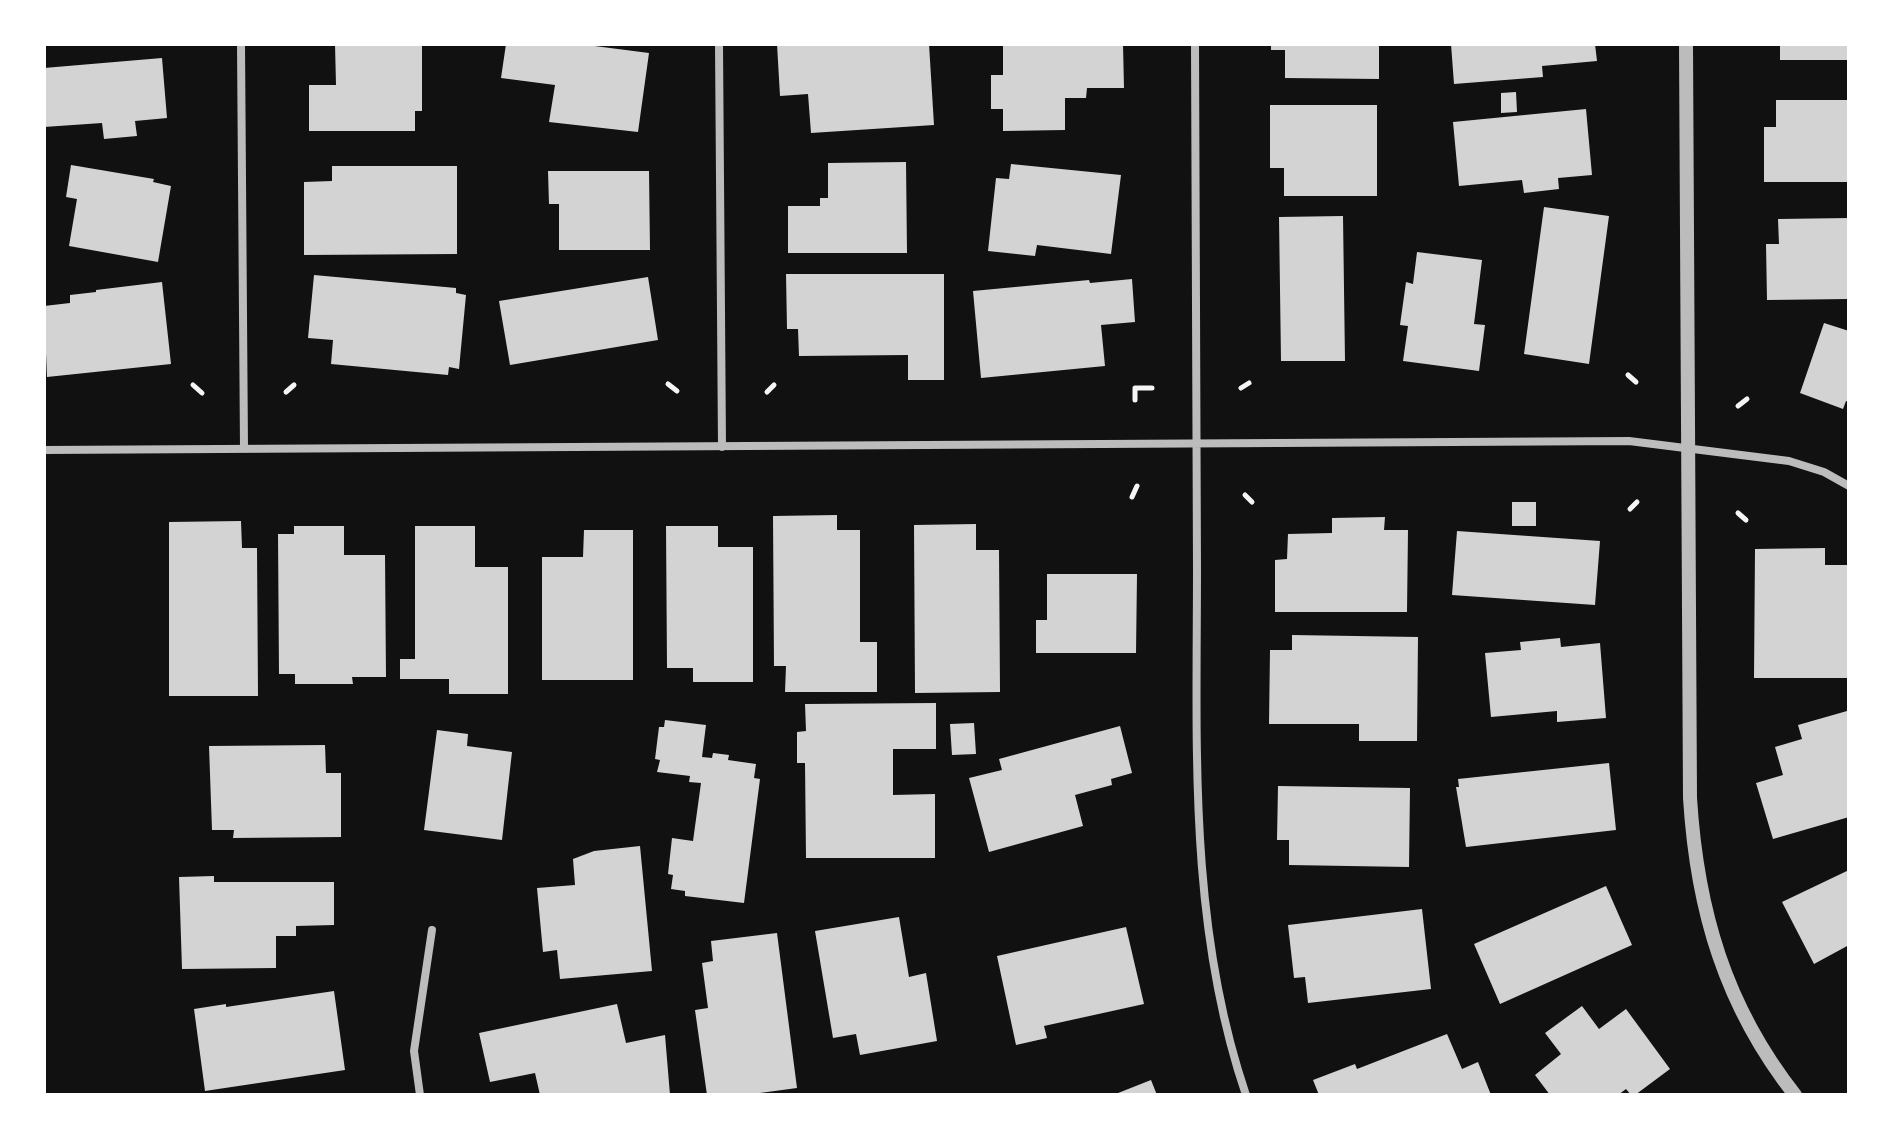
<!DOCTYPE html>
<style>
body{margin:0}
#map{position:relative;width:1893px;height:1139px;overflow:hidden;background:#111;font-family:Rubik,sans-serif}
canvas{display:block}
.frame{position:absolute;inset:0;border:46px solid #fff;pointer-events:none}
</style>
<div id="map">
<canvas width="1893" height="1139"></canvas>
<div class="frame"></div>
</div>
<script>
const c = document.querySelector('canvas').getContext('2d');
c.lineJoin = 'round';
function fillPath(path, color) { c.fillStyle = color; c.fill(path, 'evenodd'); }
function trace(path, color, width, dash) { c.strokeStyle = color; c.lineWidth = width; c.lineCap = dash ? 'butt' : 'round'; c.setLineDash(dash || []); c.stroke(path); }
fillPath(new Path2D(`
 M 335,44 L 422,44 L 422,111 L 415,111 L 415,131 L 309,131 L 309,85 L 336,85 Z
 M 506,44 L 579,44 L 649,53 L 638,132 L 549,122 L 555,85 L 501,78 Z
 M 777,44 L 929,44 L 934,125 L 811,133 L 808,94 L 780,96 Z
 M 1003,44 L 1123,44 L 1124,88 L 1087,88 L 1086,98 L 1065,98 L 1065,130 L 1003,131 L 1003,109 L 991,109 L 991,75 L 1003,75 Z
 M 1271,44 L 1379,44 L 1379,79 L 1285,78 L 1285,50 L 1271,50 Z
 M 1451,44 L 1595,44 L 1597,61 L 1542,66 L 1543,77 L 1454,84 Z
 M 1780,44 L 1849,44 L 1849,60 L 1780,60 Z
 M 162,58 L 167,118 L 135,121 L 137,136 L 104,139 L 102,123 L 44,127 L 44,68 Z
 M 1516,92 L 1517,112 L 1501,113 L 1501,93 Z
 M 1776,100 L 1849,100 L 1849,182 L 1764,182 L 1764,127 L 1776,127 Z
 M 1270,105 L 1377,105 L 1377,196 L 1284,196 L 1284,168 L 1270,168 Z
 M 1586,109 L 1592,175 L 1558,178 L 1559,189 L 1524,193 L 1522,180 L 1459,186 L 1453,122 Z
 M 906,162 L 907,253 L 788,253 L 788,206 L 820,206 L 820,198 L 828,198 L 828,163 Z
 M 1011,164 L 1121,175 L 1111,254 L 1037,245 L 1035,256 L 988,251 L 996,178 L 1009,179 Z
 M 71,165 L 154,179 L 153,182 L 171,186 L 158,262 L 69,246 L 77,199 L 66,197 Z
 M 332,166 L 457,166 L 457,254 L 304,255 L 304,182 L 332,181 Z
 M 548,171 L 649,171 L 650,250 L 559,250 L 559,204 L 549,204 Z
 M 1544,207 L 1609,216 L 1589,364 L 1524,354 Z
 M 1343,216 L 1345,361 L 1281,361 L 1279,217 Z
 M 1849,218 L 1849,299 L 1767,300 L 1766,244 L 1779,244 L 1778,219 Z
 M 1417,252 L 1482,260 L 1474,324 L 1485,325 L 1479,371 L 1403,361 L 1408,326 L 1400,325 L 1406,282 L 1413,284 Z
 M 786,274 L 944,274 L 944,380 L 908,380 L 908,355 L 799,356 L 798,329 L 787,329 Z
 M 314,275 L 456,288 L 456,293 L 466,295 L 459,369 L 449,367 L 448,375 L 331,364 L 333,340 L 308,338 Z
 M 648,277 L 658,340 L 510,365 L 499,301 Z
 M 1132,279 L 1135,322 L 1101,325 L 1105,366 L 981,378 L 973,291 L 1089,280 L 1090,283 Z
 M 162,282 L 171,364 L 47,377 L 44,306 L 70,303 L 70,295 L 96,292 L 96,290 Z
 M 1824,323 L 1849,331 L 1849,402 L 1846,401 L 1843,409 L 1800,393 Z
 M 1512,502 L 1536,502 L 1536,526 L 1512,526 Z
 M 837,515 L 837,530 L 860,530 L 860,642 L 877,642 L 877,692 L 785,692 L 786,666 L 774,666 L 773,516 Z
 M 1385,517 L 1384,530 L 1408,530 L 1407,612 L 1275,612 L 1275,560 L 1287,559 L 1288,534 L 1332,533 L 1332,518 Z
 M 241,521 L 242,548 L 257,548 L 258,696 L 169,696 L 169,522 Z
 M 976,524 L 976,550 L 999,550 L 1000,692 L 915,693 L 914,525 Z
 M 294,526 L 344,526 L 344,555 L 385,555 L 386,677 L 352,677 L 353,684 L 295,684 L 295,674 L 279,674 L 278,534 L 294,534 Z
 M 415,526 L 475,526 L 475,567 L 508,567 L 508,694 L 449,694 L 449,679 L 400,679 L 400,659 L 415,659 Z
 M 666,526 L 718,526 L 718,547 L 753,547 L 753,682 L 693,682 L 693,668 L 667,668 Z
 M 584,530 L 633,530 L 633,680 L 542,680 L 542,557 L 583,557 Z
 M 1457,531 L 1600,541 L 1595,605 L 1452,595 Z
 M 1825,548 L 1825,565 L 1849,565 L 1849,678 L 1754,678 L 1755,549 Z
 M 1047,574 L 1137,574 L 1136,653 L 1036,653 L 1036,620 L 1047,620 Z
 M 1292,635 L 1418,637 L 1417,741 L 1359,741 L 1359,724 L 1269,724 L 1270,650 L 1292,650 Z
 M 1560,638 L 1561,647 L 1600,643 L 1606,718 L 1557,722 L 1557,711 L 1491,717 L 1485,653 L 1521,650 L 1520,642 Z
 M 936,703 L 936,749 L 893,749 L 893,795 L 935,794 L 935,858 L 806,858 L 805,763 L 797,763 L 797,732 L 806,731 L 805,704 Z
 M 1847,711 L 1849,817 L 1773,839 L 1756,783 L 1783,775 L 1775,747 L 1802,739 L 1798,725 Z
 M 665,720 L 706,725 L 702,757 L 712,758 L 713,753 L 729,755 L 728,760 L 756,764 L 754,778 L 760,779 L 744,903 L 685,896 L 685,891 L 671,889 L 673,875 L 668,874 L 672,838 L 693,841 L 701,783 L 689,782 L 690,776 L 657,772 L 660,760 L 655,759 L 659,727 L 664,727 Z
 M 974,723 L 976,754 L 952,755 L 950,724 Z
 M 1120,726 L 1132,773 L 1111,779 L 1112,785 L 1075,795 L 1083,826 L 989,852 L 969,778 L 1002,770 L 999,759 Z
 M 437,730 L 468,734 L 467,746 L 512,752 L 502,840 L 424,830 Z
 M 325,745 L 326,773 L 341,773 L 341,837 L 233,838 L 234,830 L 212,830 L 209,746 Z
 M 1609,763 L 1616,830 L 1466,847 L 1456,787 L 1459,787 L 1458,779 Z
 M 1278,786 L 1410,788 L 1409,867 L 1289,865 L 1289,840 L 1277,840 Z
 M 640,846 L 652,971 L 560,979 L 557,950 L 543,952 L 537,888 L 575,885 L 573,859 L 594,851 Z
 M 1849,870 L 1849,945 L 1814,964 L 1782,902 Z
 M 214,876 L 214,882 L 334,882 L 334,925 L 296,926 L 296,936 L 276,936 L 276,968 L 182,969 L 179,877 Z
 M 1606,886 L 1632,945 L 1500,1004 L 1474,944 Z
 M 1422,909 L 1431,989 L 1308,1003 L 1305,977 L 1294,978 L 1288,925 Z
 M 899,917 L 909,977 L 926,973 L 937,1041 L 860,1055 L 856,1034 L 833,1038 L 815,931 Z
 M 1126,927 L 1144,1004 L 1044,1026 L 1047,1038 L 1016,1045 L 997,956 Z
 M 777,933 L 797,1088 L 745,1095 L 707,1095 L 695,1010 L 708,1008 L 702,963 L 713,961 L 711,941 Z
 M 334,991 L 345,1070 L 205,1091 L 194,1009 L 226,1004 L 226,1007 Z
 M 617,1004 L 626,1043 L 665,1035 L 670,1095 L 540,1095 L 535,1073 L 490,1082 L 479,1033 Z
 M 1582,1006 L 1599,1029 L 1626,1009 L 1670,1069 L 1635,1095 L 1631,1095 L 1626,1089 L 1618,1095 L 1550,1095 L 1535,1075 L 1561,1054 L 1545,1033 Z
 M 1447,1034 L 1462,1069 L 1478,1062 L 1491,1095 L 1319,1095 L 1313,1080 L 1355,1064 L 1357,1069 Z
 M 1151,1080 L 1157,1095 L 1113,1095 Z`), '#d3d3d3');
trace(new Path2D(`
 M 1628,375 L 1636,382
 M 668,384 L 677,391
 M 193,385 L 202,393
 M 1241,388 L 1249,383
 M 286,392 L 294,385
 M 767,392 L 774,385
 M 1135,400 L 1135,388 L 1152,388
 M 1738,406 L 1747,399
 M 1245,495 L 1252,502
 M 1132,497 L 1137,486
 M 1630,509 L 1637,502
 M 1738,513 L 1746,520`), '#f5f5f5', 5);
trace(new Path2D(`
 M 241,44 L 244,449
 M 719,44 L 722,447
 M 1195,44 C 1196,219 1197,394 1197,569 C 1197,746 1188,925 1246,1095
 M 44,450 L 1629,441 L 1789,461 L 1824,472 L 1849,486
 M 420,1095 L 414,1051 L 432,930`), '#bcbcbc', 8);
trace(new Path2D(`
 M 1686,44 L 1690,798 C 1697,910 1725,1006 1795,1095`), '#bcbcbc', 14);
</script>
